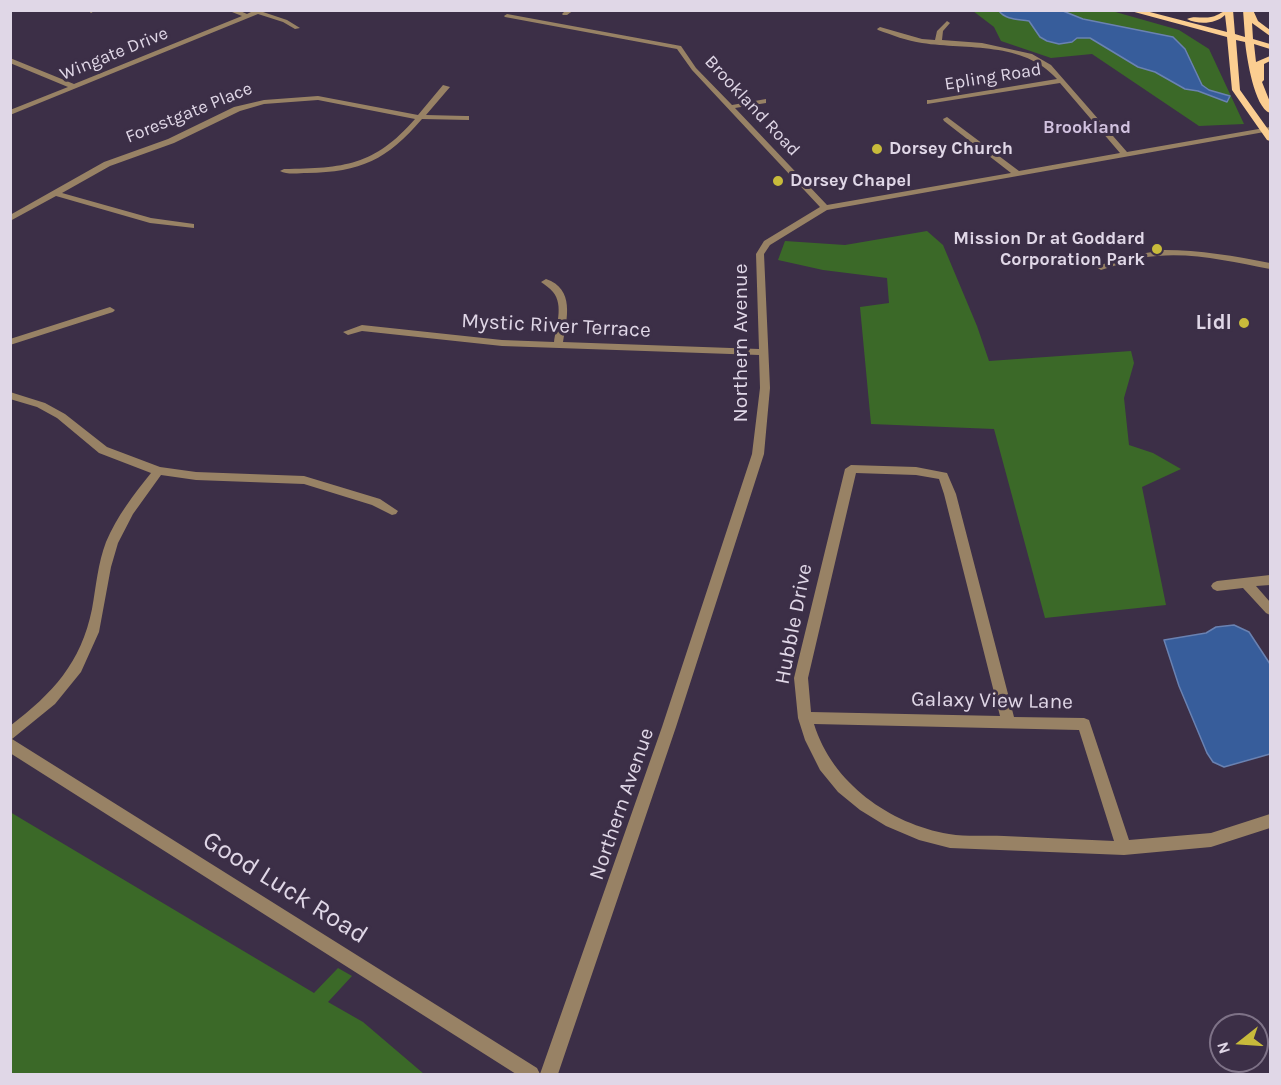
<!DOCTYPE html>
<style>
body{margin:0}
#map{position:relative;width:1281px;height:1085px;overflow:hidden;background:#3c2f47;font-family:Karla,sans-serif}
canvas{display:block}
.frame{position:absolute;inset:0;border:12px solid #e0d7e7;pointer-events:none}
.north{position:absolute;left:1209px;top:1013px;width:60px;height:60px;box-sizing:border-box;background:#3c2f47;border:2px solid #7e7287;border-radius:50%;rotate:253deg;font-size:16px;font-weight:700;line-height:24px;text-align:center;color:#e0d7e7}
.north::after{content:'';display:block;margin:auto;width:21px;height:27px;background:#c8bb3b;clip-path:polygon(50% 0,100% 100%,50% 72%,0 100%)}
</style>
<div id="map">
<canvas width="1281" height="1085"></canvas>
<div class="frame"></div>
<div class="north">N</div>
</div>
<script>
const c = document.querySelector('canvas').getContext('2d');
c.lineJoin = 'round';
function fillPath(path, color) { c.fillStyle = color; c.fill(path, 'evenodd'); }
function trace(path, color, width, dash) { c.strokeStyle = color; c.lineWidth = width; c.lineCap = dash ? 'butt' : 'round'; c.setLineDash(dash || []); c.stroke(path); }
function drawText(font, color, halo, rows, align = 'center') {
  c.font = font + ' Karla,sans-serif'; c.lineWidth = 6; c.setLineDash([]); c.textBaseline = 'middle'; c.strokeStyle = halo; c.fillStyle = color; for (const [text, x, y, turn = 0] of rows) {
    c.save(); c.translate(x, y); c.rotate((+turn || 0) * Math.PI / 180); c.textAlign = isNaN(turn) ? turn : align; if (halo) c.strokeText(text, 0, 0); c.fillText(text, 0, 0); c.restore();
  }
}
fillPath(new Path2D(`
 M 973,11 L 1112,11 L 1179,30 L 1209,49 L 1244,124 L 1199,126 L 1092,54 L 1051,58 L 1001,41 L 994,27 Z
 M 927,231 L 943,245 L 977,326 L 989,361 L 1131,351 L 1134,363 L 1124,398 L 1129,445 L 1153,453 L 1181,469 L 1142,487 L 1166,605 L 1045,618 L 994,429 L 871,424 L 860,307 L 889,303 L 887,278 L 823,270 L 778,260 L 785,241 L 845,245 Z
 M 10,812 L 314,993 L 338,968 L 352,976 L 328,1002 L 363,1022 L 424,1074 L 11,1074 Z`), '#3b6928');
const water = new Path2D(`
 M 999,11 L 1063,11 L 1083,19 L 1173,37 L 1185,49 L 1202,85 L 1209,90 L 1230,96 L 1227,102 L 1198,91 L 1185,89 L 1155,72 L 1138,67 L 1090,38 L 1077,38 L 1072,42 L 1059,44 L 1047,41 L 1040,37 L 1029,21 C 1018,19 1006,20 999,11 Z
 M 1234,625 L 1249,632 L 1270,664 L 1270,754 L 1224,767 L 1213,762 L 1207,753 L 1179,686 L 1164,640 L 1206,633 L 1216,627 Z`);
fillPath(water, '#375d9b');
trace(water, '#6a82b2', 1.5);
fillPath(new Path2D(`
 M 88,10 L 96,10 L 91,13 Z
 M 227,10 L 238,10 L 247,14 L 255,10 L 265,10 L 263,12 L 287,20 L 300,28 L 295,29 L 283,22 L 258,14 L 10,115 L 10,110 L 68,87 L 10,63 L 10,58 L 74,84 L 242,16 Z
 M 566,10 L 574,10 L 567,15 L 563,15 L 562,14 Z
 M 507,14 L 681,46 L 696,68 L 732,105 L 766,99 L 766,103 L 735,108 L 827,205 L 1011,173 L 944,121 L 943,119 L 947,117 L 1019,171 L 1120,153 L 1060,83 L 927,104 L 927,100 L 930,100 L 1057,79 C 1023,41 968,50 922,43 C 907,41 892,35 878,30 L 877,29 L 880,27 L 922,39 L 935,40 L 937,31 L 947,21 L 950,23 L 943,31 L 942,40 L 982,43 L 1032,54 L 1051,65 L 1127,152 L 1270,127 L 1270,131 L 827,210 L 770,245 L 764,254 L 770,388 L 764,454 L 676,727 L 558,1074 L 540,1074 L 662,727 L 752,454 L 760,388 L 759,355 L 502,346 L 362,331 L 348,335 L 343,332 L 362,325 L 502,340 L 554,342 C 556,327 564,305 553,292 C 550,288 545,285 541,282 L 546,279 C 575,289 567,318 563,342 L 759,349 L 756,254 L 764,241 L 820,207 L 692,70 L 677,49 L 505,17 L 504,16 Z
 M 443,85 L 450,87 L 426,115 L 466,116 L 469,116 L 469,120 L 422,119 C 387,160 361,172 307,173 C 299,173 287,175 280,171 L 284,169 C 344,168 374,166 415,119 L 318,100 L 264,104 L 240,111 L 174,143 L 110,166 L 62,193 L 151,218 L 194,224 L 194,228 L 150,223 L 56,196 L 10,221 L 10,215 L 104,162 L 168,139 L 234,107 L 264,100 L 318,96 L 418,115 Z
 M 1164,250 C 1200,250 1235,256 1270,263 L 1270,269 C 1228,261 1185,250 1141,258 C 1127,261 1115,266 1101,270 L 1096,267 L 1122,257 Z
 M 110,307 L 115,310 L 113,312 L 10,345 L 10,339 Z
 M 10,392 L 45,403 L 65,414 L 107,447 L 160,467 L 196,472 L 304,476 L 380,499 L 398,511 L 396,514 L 392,515 L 372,505 L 304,484 L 196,480 L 161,475 L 133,514 L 118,543 L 111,567 L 99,632 L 81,672 L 55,704 L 12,739 L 537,1068 L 540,1074 L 516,1074 L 10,753 L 10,726 C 53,693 81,663 92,609 C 96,586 98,563 106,542 C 117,516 134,494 151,473 L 99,453 L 57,418 L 37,407 L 10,399 Z
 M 851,465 L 916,467 L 947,473 L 956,494 L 1014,717 L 1084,718 L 1089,720 L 1129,840 L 1211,833 L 1270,814 L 1270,828 L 1211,847 L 1124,855 L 950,848 L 919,840 L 886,826 L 860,810 L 838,792 L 820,770 L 805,740 L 798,718 L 794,678 L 845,469 ZM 856,473 L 916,475 L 939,479 L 944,494 L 1000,716 L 811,712 L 808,678 ZM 814,724 L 1079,730 L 1114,841 C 1077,839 1041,838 1004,836 C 986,835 967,837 949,834 C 890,824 832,783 814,724 Z
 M 1270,575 L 1270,585 L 1256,586 L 1270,602 L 1270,615 L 1266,613 L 1243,588 L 1217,591 L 1213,589 L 1211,586 L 1213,583 L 1217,581 Z`), '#988265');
fillPath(new Path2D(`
 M 1127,10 L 1142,10 L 1227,32 L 1225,15 C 1216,24 1198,25 1187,19 C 1194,15 1202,19 1211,17 C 1221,15 1221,10 1233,10 L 1235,34 L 1245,37 L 1243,10 L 1253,10 L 1258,21 L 1270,30 L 1270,36 L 1252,23 L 1253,39 L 1270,44 L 1270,49 L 1254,44 L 1256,62 L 1270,56 L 1270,61 L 1264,64 L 1264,80 L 1262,82 L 1270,102 L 1270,113 C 1254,107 1247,58 1245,42 L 1236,40 L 1240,90 L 1270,132 L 1270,141 L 1267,140 L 1232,90 L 1227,37 Z`), '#fbce91');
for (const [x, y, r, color] of [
 [877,149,6,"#c8bb3b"],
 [778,181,6,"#c8bb3b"],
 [1157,249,6,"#c8bb3b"],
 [1244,323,6,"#c8bb3b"]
]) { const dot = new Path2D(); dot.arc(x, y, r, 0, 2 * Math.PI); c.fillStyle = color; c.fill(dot); trace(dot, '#3c2f47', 2); }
drawText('18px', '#e0d7e7', '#3c2f47', [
 ["Wingate Drive",114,54,-22],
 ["Epling Road",993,77,-9],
 ["Brookland Road",752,106,47],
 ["Forestgate Place",189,113,-22]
]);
drawText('bold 18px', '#d1c1df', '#3c2f47', [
 ["Brookland",1087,128]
]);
drawText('bold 18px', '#e0d7e7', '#3c2f47', [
 ["Dorsey Church",889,149],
 ["Dorsey Chapel",790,181],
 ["Mission Dr at Goddard",1145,239,"right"],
 ["Corporation Park",1145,260,"right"]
], 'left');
drawText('bold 21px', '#e0d7e7', '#3c2f47', [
 ["Lidl",1232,323]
], 'right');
drawText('21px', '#e0d7e7', '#3c2f47', [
 ["Mystic River Terrace",556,326,3],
 ["Northern Avenue",741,343,-90],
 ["Hubble Drive",794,624,-79],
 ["Galaxy View Lane",992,701,1],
 ["Northern Avenue",622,804,-71]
]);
drawText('26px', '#e0d7e7', '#3c2f47', [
 ["Good Luck Road",285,888,32]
]);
</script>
